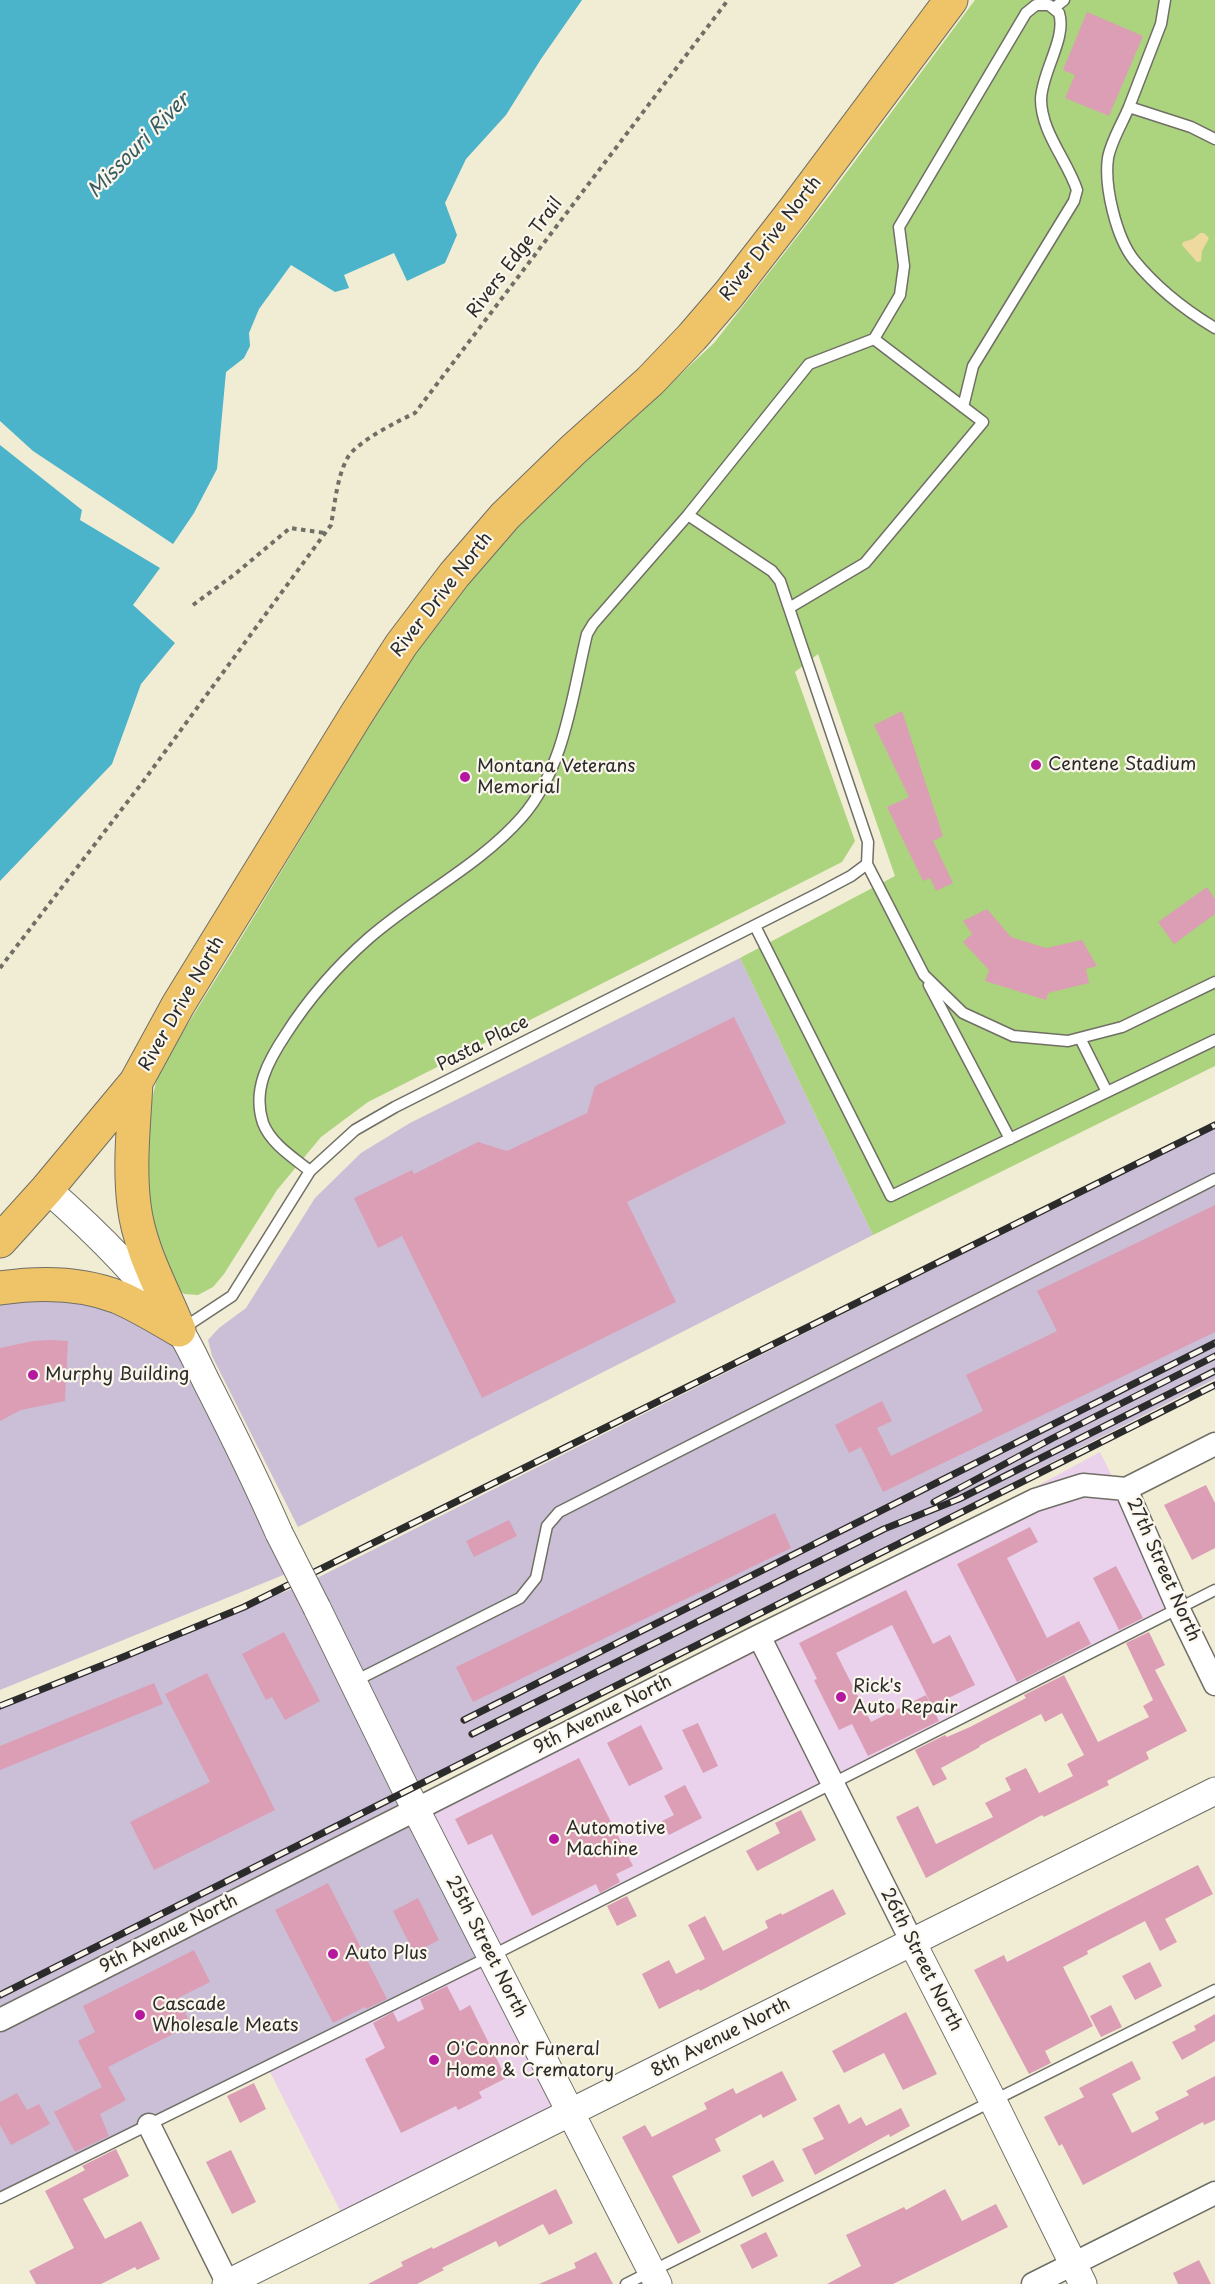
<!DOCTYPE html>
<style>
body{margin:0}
canvas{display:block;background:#f1ecd4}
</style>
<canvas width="1215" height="2284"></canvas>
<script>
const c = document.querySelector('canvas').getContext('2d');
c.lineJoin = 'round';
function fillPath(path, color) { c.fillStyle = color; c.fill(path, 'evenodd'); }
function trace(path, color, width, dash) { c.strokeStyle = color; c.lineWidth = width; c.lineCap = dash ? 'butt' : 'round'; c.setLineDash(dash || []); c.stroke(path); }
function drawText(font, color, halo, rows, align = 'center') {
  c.font = font + ' "Playpen Sans",sans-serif'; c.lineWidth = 4.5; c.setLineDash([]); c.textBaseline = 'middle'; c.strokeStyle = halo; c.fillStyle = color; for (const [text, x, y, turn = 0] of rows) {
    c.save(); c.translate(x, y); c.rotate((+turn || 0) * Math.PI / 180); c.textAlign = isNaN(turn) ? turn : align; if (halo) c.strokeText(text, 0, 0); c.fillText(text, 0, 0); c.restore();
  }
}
fillPath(new Path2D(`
 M 1100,1452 L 1178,1608 L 491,1956 L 570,2114 L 347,2224 L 267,2066 L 416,1809 L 759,1636 Z`), '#ead1ec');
fillPath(new Path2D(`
 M 740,958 L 873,1235 L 298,1527 L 212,1356 L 208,1340 L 219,1328 L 246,1308 L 315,1198 L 361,1153 L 410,1123 Z
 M 1215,1127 L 1215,1379 L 408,1791 L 491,1956 L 0,2198 L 0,1706 L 123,1657 L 244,1607 L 305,1584 Z
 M 30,1283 L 179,1330 L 298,1569 L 0,1690 L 0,1288 Z`), '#cabfd6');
fillPath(new Path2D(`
 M 975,0 L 1215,0 L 1215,1066 L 873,1235 L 740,958 L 895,876 L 818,654 L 795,672 L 855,841 L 842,862 L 368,1102 L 321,1137 L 277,1190 L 224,1274 L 213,1287 L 198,1295 L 184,1294 L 174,1285 L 167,1272 L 148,1206 L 144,1132 L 159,1070 L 229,958 L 412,655 L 476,569 L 536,504 L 623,428 L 714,343 L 829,196 Z`), '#acd37d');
fillPath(new Path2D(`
 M 1200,233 L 1204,233 L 1209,238 L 1202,251 L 1201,261 L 1197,262 L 1182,245 L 1183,242 L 1193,239 Z`), '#eeda9e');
fillPath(new Path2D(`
 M 0,0 L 582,0 L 541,59 L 506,115 L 466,159 L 445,203 L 457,235 L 445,263 L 407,281 L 394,253 L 344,275 L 349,288 L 335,292 L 291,265 L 259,309 L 249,333 L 250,346 L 244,358 L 226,372 L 217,469 L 194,513 L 173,544 L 33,451 L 0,421 Z
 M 0,445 L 82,510 L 80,520 L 160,568 L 133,605 L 175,643 L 141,684 L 112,764 L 0,881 Z`), '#4bb3ca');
fillPath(new Path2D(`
 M 1087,12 L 1143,36 L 1109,116 L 1065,98 L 1075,75 L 1063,70 Z
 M 902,711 L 943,836 L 933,841 L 953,883 L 936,891 L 930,878 L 923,881 L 887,807 L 909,797 L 874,725 Z
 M 1207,887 L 1215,899 L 1215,914 L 1174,944 L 1158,922 Z
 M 987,909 L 1011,937 L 1046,948 L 1082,940 L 1097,966 L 1086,969 L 1089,983 L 1048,993 L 1046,1000 L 985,981 L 989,970 L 963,942 L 972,934 L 963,921 Z
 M 734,1017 L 786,1123 L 627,1202 L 676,1302 L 482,1398 L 402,1236 L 378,1248 L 354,1198 L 412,1170 L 414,1174 L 478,1142 L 507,1151 L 587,1113 L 595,1086 Z
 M 1215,1205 L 1215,1332 L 883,1492 L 861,1447 L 849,1453 L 835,1425 L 882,1401 L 892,1421 L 877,1428 L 891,1456 L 983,1411 L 966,1375 L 1057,1331 L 1037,1291 Z
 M 51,1340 L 68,1341 L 65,1401 L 21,1410 L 0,1421 L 0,1348 L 33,1341 Z
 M 1206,1485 L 1215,1503 L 1215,1548 L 1192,1560 L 1164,1505 Z
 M 775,1513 L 791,1548 L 473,1702 L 456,1667 Z
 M 509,1520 L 517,1536 L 474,1557 L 466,1541 Z
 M 1030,1527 L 1038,1542 L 1007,1558 L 1047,1638 L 1079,1621 L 1091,1644 L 1017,1682 L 957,1564 Z
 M 1116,1566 L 1143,1618 L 1119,1630 L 1093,1578 Z
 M 906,1590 L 933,1644 L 950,1635 L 975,1685 L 932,1706 L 892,1625 L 836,1653 L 871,1722 L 926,1695 L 939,1721 L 868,1756 L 852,1724 L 839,1730 L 814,1680 L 817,1679 L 799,1643 Z
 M 284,1632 L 320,1701 L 285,1720 L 272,1697 L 266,1700 L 242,1654 Z
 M 1149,1632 L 1165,1665 L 1155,1670 L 1187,1731 L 1146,1752 L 1149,1759 L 1107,1781 L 1109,1785 L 1044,1817 L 1042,1815 L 926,1878 L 896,1817 L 918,1806 L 936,1844 L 993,1817 L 985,1803 L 1011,1790 L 1005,1778 L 1026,1768 L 1039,1793 L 1073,1776 L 1067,1764 L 1084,1755 L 1062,1713 L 1045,1722 L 1041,1714 L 979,1746 L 980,1747 L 941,1768 L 947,1779 L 933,1786 L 915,1750 L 945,1735 L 947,1737 L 970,1727 L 1026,1698 L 1024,1695 L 1064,1675 L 1098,1742 L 1149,1717 L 1143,1706 L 1153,1700 L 1126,1643 Z
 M 207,1673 L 275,1810 L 154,1870 L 130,1822 L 210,1782 L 165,1694 Z
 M 154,1683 L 163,1704 L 0,1770 L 0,1746 Z
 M 698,1723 L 718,1766 L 703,1773 L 682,1730 Z
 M 641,1725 L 663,1769 L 629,1786 L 607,1743 Z
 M 579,1758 L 633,1866 L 616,1874 L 620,1882 L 600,1893 L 596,1884 L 532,1916 L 492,1834 L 468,1845 L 455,1819 Z
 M 685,1785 L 702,1818 L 669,1835 L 662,1821 L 674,1815 L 664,1796 Z
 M 801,1810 L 816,1840 L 757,1871 L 746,1851 L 780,1833 L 775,1823 Z
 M 1198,1865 L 1213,1894 L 1165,1919 L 1177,1942 L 1160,1951 L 1145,1921 L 1087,1951 L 1088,1954 L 1063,1967 L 1093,2026 L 1045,2051 L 1051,2063 L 1029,2074 L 974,1970 L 1004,1955 L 1007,1962 Z
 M 328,1883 L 387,1999 L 366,2009 L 365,2007 L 333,2023 L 275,1910 Z
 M 833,1889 L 846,1914 L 700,1991 L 699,1989 L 659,2009 L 642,1974 L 669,1960 L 676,1974 L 705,1959 L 688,1925 L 705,1916 L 723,1951 L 768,1928 L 765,1921 L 781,1913 L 782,1915 Z
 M 627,1896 L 637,1916 L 617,1926 L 607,1906 Z
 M 418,1898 L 439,1940 L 414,1953 L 393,1911 Z
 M 194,1950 L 210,1982 L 178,1998 L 191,2025 L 108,2067 L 126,2100 L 100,2114 L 109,2136 L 75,2152 L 54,2112 L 102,2087 L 78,2041 L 95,2032 L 83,2006 Z
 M 1150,1962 L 1162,1986 L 1135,2000 L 1122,1976 Z
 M 447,1986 L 460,2011 L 470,2005 L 506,2078 L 479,2092 L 482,2098 L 458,2110 L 456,2106 L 401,2133 L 365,2059 L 385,2048 L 373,2023 L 393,2012 L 398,2022 L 424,2009 L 420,1999 Z
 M 1111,2005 L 1122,2027 L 1101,2037 L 1090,2016 Z
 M 906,2012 L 937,2074 L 903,2090 L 884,2053 L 844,2073 L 832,2051 Z
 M 1215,2014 L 1215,2041 L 1182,2060 L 1172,2042 L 1196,2030 L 1194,2026 Z
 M 1132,2061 L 1141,2079 L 1112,2094 L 1132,2133 L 1159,2119 L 1155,2112 L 1189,2095 L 1186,2091 L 1215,2076 L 1215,2120 L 1204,2125 L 1203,2122 L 1083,2185 L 1062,2144 L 1059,2146 L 1044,2117 L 1084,2097 L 1079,2088 Z
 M 782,2071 L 797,2100 L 763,2118 L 761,2114 L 715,2139 L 721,2151 L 672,2176 L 701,2232 L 678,2244 L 622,2137 L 645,2125 L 652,2137 L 707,2109 L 704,2103 L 733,2088 L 736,2094 Z
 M 254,2083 L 266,2109 L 240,2123 L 227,2096 Z
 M 17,2093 L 27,2110 L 39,2104 L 50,2124 L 11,2145 L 0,2125 L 0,2102 Z
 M 839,2104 L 849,2124 L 861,2117 L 866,2126 L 901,2108 L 910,2126 L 890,2137 L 889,2134 L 815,2175 L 802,2149 L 824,2139 L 813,2118 Z
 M 116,2149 L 129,2176 L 83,2199 L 105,2239 L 141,2221 L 160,2259 L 137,2270 L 135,2267 L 101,2284 L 36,2284 L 29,2271 L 74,2248 L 45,2191 L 85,2170 L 82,2166 Z
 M 231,2150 L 256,2202 L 232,2214 L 206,2162 Z
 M 773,2160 L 784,2181 L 752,2197 L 742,2176 Z
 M 556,2189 L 573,2223 L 549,2235 L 543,2224 L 499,2247 L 496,2241 L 442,2268 L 444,2270 L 417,2284 L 368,2284 L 403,2266 L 401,2262 L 432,2247 L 433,2249 Z
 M 945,2189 L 962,2221 L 996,2204 L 1008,2227 L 893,2284 L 827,2284 L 861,2266 L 846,2235 L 904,2207 L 906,2210 Z
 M 766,2232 L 778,2256 L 752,2269 L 740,2245 Z
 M 596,2252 L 613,2284 L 539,2284 L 576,2268 L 574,2263 Z
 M 1199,2260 L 1211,2284 L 1178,2284 L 1173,2273 Z`), '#dc9eb5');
const service = new Path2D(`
 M 1165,0 L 1161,24 L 1129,107 L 1191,127 L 1215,139
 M 1054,8 L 1064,0
 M 1129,107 C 1123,122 1111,141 1108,158 C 1104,186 1116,237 1134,260 C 1156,287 1185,310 1215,328
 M 874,339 L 900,295 L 904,266 L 899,227 L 1026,13 L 1036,5 L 1049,5 L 1059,13 C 1067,38 1042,71 1041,99 C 1041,132 1067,160 1077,190 L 1074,201 L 973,366 L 963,407
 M 789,608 L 868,842 L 867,864 L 924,975 L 963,1013 L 1013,1036 L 1068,1041 L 1122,1027 L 1215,982
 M 755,926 L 891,1196 L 1215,1040
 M 929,985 L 1010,1139
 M 1080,1038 L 1107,1092
 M 310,1171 C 294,1158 271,1144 263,1123 C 252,1090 268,1061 286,1034 C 309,998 336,967 369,938 C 417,896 479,866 522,817 C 565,767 572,696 587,634 L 593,624 L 688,515 L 809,364 L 874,339 L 983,422 L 865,563 L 789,608 L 780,581 L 772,571 L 688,515
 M 182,1329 L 232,1296 L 310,1171 L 355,1130 L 395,1107 L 817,894 L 851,876 L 867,864
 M 353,1682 L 520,1598 L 536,1578 L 547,1526 L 559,1512 L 1215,1179
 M 0,2198 L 491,1956 L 1215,1590
 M 626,2284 L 1215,1990`);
const minor = new Path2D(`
 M 1126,1489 L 1178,1608 L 1215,1684
 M 759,1636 L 912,1942
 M 0,2020 L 759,1636 L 1035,1500 L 1083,1485 L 1126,1489 L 1215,1444
 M 149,2125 L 228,2284
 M 1033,2284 L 1215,2193`);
const tertiary = new Path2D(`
 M 47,1189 C 95,1231 141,1276 178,1328 C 190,1345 198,1366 208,1385 C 233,1434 257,1483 279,1533
 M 317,1608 L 407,1792 L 658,2284
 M 912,1942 L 993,2101 L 1083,2284
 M 226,2284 L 1215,1791`);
const primary = new Path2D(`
 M 136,1082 C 134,1122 129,1165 134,1205 C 139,1249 163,1290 179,1330
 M 0,1241 L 47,1189 L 136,1082 L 178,1005 L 356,715 L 401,645 L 454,575 L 505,516 L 573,450 L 650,381 L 692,337 L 729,294 L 795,209 L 951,0
 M 0,1288 C 40,1282 80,1282 118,1297 C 139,1306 160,1319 179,1330`);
trace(service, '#706f66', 13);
trace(minor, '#706f66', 25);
trace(tertiary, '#706f66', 29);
trace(primary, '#706f66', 35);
trace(new Path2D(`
 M 193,605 L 235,574 L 290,528 L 325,533
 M 0,968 L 145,779 L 331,525 C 335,503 337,476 348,457 C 358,441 398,421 415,413 L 728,0`), '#706f66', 4, [4.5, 4.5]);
trace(service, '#fff', 10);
trace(minor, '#fff', 22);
trace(tertiary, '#fff', 27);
trace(primary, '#efc469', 33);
const rail = new Path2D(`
 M 934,1502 L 1053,1438 L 1215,1356
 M 0,1706 L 123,1657 L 244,1607 L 1215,1125
 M 464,1720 L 1215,1343
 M 472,1734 L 884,1529 L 959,1499 L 1215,1371
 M 0,1995 L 1215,1385`);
trace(rail, '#2b2b2b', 7);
trace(rail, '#fbf7ec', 4.5, [14]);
const tertiaryBridge = new Path2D(`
 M 279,1533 L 317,1608`);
trace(tertiaryBridge, '#706f66', 29, []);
trace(tertiaryBridge, '#fff', 27);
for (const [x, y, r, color] of [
 [1036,765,6,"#b5179e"],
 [465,777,6,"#b5179e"],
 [33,1375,6,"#b5179e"],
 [841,1697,6,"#b5179e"],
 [554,1839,6,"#b5179e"],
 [333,1954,6,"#b5179e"],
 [140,2015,6,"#b5179e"],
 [434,2060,6,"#b5179e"]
]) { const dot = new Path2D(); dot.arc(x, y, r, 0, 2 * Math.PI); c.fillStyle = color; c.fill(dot); trace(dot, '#fbf7ec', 2); }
drawText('18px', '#2b2b2b', '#fbf7ec', [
 ["River Drive North",771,239,-52],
 ["Rivers Edge Trail",515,258,-53],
 ["River Drive North",442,595,-52],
 ["River Drive North",182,1004,-60],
 ["Pasta Place",483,1044,-27],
 ["27th Street North",1163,1570,66],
 ["9th Avenue North",603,1715,-27],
 ["9th Avenue North",169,1934,-27],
 ["25th Street North",486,1947,63],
 ["26th Street North",921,1960,63],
 ["8th Avenue North",721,2038,-27]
]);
drawText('18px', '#2b2b2b', '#fbf7ec', [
 ["Centene Stadium",1048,765],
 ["Montana Veterans",477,767],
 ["Memorial",477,788],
 ["Murphy Building",45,1375],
 ["Rick's",853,1687],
 ["Auto Repair",853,1708],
 ["Automotive",566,1829],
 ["Machine",566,1850],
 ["Auto Plus",345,1954],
 ["Cascade",152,2005],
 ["Wholesale Meats",152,2026],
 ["O'Connor Funeral",446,2050],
 ["Home & Crematory",446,2071]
], 'left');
drawText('italic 20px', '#365b63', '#fbf7ec', [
 ["Missouri River",139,146,-46]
]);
</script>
